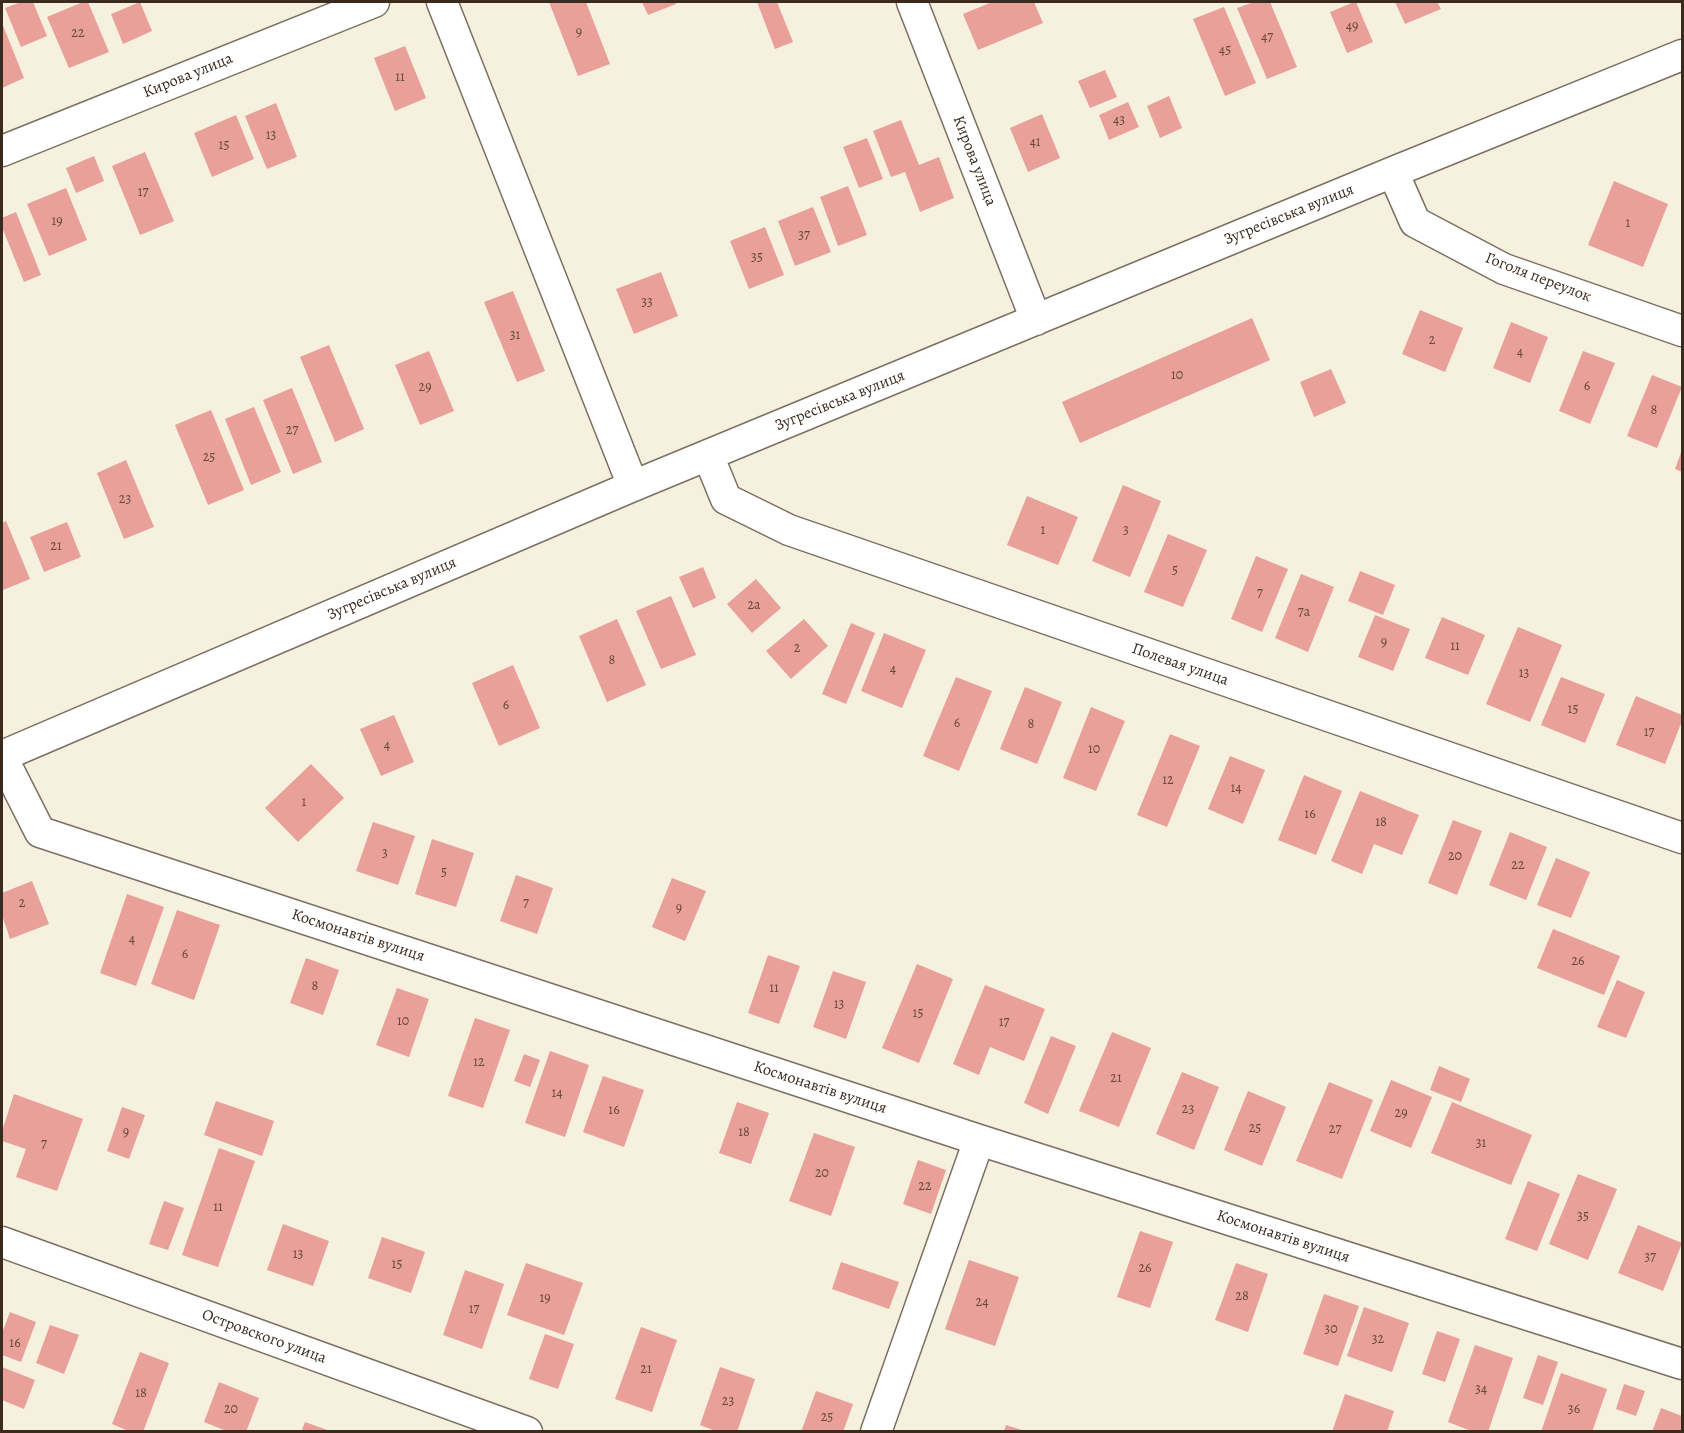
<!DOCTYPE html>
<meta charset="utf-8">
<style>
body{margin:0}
#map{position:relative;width:1684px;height:1433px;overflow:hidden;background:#f6f0df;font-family:Alegreya,serif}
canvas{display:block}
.frame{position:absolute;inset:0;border:3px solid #3b2a1e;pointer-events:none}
</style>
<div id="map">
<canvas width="1684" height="1433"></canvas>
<div class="frame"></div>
</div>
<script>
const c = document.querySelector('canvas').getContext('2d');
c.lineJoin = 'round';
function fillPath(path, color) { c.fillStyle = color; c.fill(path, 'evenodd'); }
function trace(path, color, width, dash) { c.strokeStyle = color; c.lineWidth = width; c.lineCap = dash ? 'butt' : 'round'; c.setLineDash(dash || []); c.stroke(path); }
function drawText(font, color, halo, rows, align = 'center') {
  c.font = font + ' Alegreya,serif'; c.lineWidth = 4.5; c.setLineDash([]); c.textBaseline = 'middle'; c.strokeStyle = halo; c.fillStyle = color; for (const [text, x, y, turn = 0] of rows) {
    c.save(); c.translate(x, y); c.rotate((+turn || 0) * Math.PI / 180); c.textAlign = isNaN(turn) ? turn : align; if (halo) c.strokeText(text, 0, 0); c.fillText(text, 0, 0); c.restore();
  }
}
fillPath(new Path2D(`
 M 21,2 L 33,2 L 47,36 L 21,47 L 5,8 Z
 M 83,2 L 88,2 L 109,52 L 69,68 L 47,17 Z
 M 140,2 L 152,31 L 123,44 L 111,14 Z
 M 549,2 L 586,2 L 610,64 L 578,76 Z
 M 642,2 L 675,2 L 676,4 L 648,15 Z
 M 757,2 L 777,2 L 793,42 L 775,49 Z
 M 992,2 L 1034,2 L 1043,23 L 978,50 L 963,14 Z
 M 1254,2 L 1270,2 L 1297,67 L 1267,79 L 1237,8 Z
 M 1354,2 L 1356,2 L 1373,42 L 1347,53 L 1330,12 Z
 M 1395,2 L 1437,2 L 1441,9 L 1405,24 Z
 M 1224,7 L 1256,83 L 1225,96 L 1193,19 Z
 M 2,23 L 24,78 L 2,88 Z
 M 405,46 L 426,98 L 395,111 L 374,58 Z
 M 1105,70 L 1117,97 L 1090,108 L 1078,81 Z
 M 1169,96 L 1182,128 L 1160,138 L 1147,106 Z
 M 1128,102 L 1139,127 L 1109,140 L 1099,115 Z
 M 276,103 L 297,157 L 267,169 L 245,116 Z
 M 1042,114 L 1060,158 L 1028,172 L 1010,128 Z
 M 236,115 L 254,159 L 212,177 L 194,133 Z
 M 901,120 L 919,165 L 939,157 L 954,198 L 920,212 L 905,172 L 891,177 L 873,131 Z
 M 867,138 L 883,179 L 859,188 L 843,147 Z
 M 145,152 L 174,221 L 140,235 L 112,166 Z
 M 94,156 L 104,181 L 76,193 L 66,168 Z
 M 1614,181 L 1668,204 L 1643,267 L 1588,245 Z
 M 848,186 L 867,235 L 838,246 L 820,197 Z
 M 66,188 L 87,240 L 49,256 L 27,204 Z
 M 813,207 L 831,252 L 795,266 L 778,221 Z
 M 16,212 L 41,275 L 24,282 L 2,227 L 2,218 Z
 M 765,227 L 784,275 L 749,289 L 730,241 Z
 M 661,272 L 678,316 L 634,334 L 616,289 Z
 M 513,291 L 545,371 L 517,382 L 484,302 Z
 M 1420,310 L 1463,328 L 1445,372 L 1402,354 Z
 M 1252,318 L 1270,360 L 1080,443 L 1062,402 Z
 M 1511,322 L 1548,337 L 1530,383 L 1493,368 Z
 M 329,345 L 364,429 L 335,442 L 300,357 Z
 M 429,351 L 454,411 L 420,425 L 395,365 Z
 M 1583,351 L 1615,363 L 1590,424 L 1559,411 Z
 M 1331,369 L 1346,403 L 1314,417 L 1300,382 Z
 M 1652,375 L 1682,387 L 1657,448 L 1627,436 Z
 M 292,388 L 322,462 L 293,474 L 263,400 Z
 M 254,407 L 281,472 L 251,485 L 225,419 Z
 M 211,410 L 244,490 L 208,505 L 175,425 Z
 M 1682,450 L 1682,472 L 1675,469 Z
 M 126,460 L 154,527 L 124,539 L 97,473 Z
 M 1123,485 L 1161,501 L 1130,577 L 1092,561 Z
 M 1027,496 L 1078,517 L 1058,565 L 1007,545 Z
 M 6,521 L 30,579 L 3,590 L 2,586 L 2,523 Z
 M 67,522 L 81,557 L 44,572 L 30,537 Z
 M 1168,534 L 1207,550 L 1183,607 L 1144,592 Z
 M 1256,556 L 1288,569 L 1262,632 L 1231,619 Z
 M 703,567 L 716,598 L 693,608 L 679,577 Z
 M 1360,571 L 1395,585 L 1383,615 L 1348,601 Z
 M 1301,574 L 1334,587 L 1308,652 L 1275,638 Z
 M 756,579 L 781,608 L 752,633 L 727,604 Z
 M 671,596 L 696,655 L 661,669 L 636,611 Z
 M 1375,615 L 1410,629 L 1393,671 L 1358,657 Z
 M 1442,617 L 1485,635 L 1468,675 L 1425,658 Z
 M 617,619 L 646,685 L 607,702 L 579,636 Z
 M 804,619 L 828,646 L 791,679 L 766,651 Z
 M 851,623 L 875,633 L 846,704 L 822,694 Z
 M 1518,627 L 1562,645 L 1530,722 L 1486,704 Z
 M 884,633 L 926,650 L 902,708 L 861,691 Z
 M 513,665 L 540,728 L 499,746 L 472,683 Z
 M 956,677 L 992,691 L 959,771 L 923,756 Z
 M 1561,677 L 1605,694 L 1585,743 L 1541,725 Z
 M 1025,687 L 1062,702 L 1037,764 L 1000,749 Z
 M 1636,696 L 1682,715 L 1682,721 L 1665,764 L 1616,745 Z
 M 1091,707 L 1125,721 L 1096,791 L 1063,778 Z
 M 394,715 L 414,762 L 381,776 L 360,729 Z
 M 1170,734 L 1200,746 L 1167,827 L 1137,815 Z
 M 1230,756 L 1265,770 L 1243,824 L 1208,809 Z
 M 311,764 L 344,798 L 298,842 L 265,808 Z
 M 1304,775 L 1342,791 L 1316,855 L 1278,840 Z
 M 1360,791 L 1419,815 L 1402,855 L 1374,844 L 1362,874 L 1331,861 Z
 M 1453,820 L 1482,831 L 1457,895 L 1428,883 Z
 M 373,822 L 415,836 L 398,885 L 356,871 Z
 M 1510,832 L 1547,847 L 1526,900 L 1489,885 Z
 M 432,839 L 474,853 L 456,907 L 415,894 Z
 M 1556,858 L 1590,872 L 1571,918 L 1537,905 Z
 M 516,875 L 553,888 L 537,934 L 500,921 Z
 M 672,878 L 706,891 L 685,941 L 652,927 Z
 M 32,881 L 49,924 L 10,939 L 2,915 L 2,893 Z
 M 127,894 L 164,907 L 136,986 L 100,973 Z
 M 177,910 L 220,925 L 194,1000 L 151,984 Z
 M 1553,929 L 1620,956 L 1604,995 L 1537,968 Z
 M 768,955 L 800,966 L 779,1024 L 748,1013 Z
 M 306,958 L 339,970 L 323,1015 L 290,1003 Z
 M 917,964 L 953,979 L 919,1063 L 882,1048 Z
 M 833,971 L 866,982 L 846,1039 L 813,1027 Z
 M 1617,980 L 1645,992 L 1626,1038 L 1597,1027 Z
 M 985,985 L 1045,1009 L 1024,1061 L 990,1047 L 979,1075 L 953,1064 Z
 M 397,988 L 429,999 L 409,1057 L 376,1045 Z
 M 475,1018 L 510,1030 L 483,1108 L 448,1096 Z
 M 1112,1032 L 1151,1048 L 1119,1127 L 1079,1111 Z
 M 1051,1036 L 1076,1046 L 1048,1114 L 1024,1103 Z
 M 550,1051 L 589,1065 L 565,1137 L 525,1123 Z
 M 524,1054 L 540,1060 L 530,1087 L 514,1081 Z
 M 1439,1066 L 1470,1079 L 1461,1102 L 1430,1090 Z
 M 1182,1072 L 1219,1087 L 1194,1150 L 1156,1134 Z
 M 603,1076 L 644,1090 L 624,1147 L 583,1132 Z
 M 1391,1080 L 1432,1097 L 1411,1148 L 1370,1131 Z
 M 1329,1082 L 1373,1100 L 1342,1179 L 1296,1161 Z
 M 1248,1091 L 1286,1107 L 1262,1166 L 1224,1150 Z
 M 14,1094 L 83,1119 L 57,1191 L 16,1177 L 26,1149 L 2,1141 L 2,1131 Z
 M 216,1101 L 274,1121 L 262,1156 L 204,1135 Z
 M 737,1102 L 769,1113 L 751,1164 L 719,1153 Z
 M 1452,1102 L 1532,1135 L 1511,1185 L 1431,1153 Z
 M 122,1107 L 145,1115 L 129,1159 L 107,1151 Z
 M 814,1133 L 855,1147 L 831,1216 L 789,1201 Z
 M 219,1148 L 255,1161 L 218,1267 L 182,1255 Z
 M 918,1160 L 946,1170 L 931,1214 L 903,1204 Z
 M 1578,1174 L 1617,1189 L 1588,1260 L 1549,1244 Z
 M 1528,1181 L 1560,1194 L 1537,1251 L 1505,1239 Z
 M 164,1201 L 184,1208 L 168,1250 L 149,1244 Z
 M 283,1224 L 329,1241 L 313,1286 L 267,1270 Z
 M 1638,1225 L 1682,1243 L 1663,1291 L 1618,1273 Z
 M 1140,1231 L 1173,1242 L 1150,1308 L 1117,1297 Z
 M 382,1237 L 425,1252 L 411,1293 L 368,1278 Z
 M 969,1260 L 1019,1277 L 995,1346 L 945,1329 Z
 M 841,1262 L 899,1282 L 889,1309 L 832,1289 Z
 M 526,1263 L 583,1283 L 564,1335 L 507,1315 Z
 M 1236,1263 L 1268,1274 L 1248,1332 L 1215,1320 Z
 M 465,1270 L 504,1284 L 482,1349 L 443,1335 Z
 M 1324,1294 L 1359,1306 L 1338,1366 L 1303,1354 Z
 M 1364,1307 L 1409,1323 L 1392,1372 L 1347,1356 Z
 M 10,1312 L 36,1322 L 21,1362 L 2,1355 L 2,1333 Z
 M 50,1325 L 79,1335 L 64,1374 L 36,1363 Z
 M 641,1327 L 677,1340 L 652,1412 L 615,1399 Z
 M 1437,1331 L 1460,1339 L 1445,1382 L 1422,1374 Z
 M 545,1334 L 574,1344 L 558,1389 L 529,1379 Z
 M 1475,1345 L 1513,1358 L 1488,1432 L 1474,1432 L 1448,1422 Z
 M 140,1352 L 169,1363 L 143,1432 L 131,1432 L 112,1424 Z
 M 1538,1355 L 1558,1362 L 1543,1405 L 1523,1398 Z
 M 2,1367 L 35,1380 L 24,1409 L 2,1400 Z
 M 720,1367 L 755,1379 L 737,1432 L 718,1432 L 700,1425 Z
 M 1561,1373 L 1607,1389 L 1592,1432 L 1541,1432 Z
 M 219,1382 L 259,1398 L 246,1432 L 229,1432 L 204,1422 Z
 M 1624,1384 L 1645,1391 L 1636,1416 L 1616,1409 Z
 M 816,1391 L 853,1404 L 843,1432 L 801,1432 Z
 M 1345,1394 L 1394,1411 L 1387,1432 L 1332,1432 Z
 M 1661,1408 L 1682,1416 L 1682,1432 L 1652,1432 Z
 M 305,1422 L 330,1431 L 330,1432 L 301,1432 Z
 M 1006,1425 L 1025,1431 L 1025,1432 L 1004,1432 Z`), '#e8a099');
const minor = new Path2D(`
 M 442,2 L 633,486
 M 912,2 L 1036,320
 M 2,151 L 374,2
 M 1393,172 L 1415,222 L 1504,269 L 1682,331
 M 708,455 L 726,499 L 789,530 L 1682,838
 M 2,756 L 633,486 L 1393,172 L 1682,55
 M 2,757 L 40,832 L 979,1140 L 1682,1364
 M 2,1242 L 527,1432
 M 876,1432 L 979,1140`);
trace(minor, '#7c6f62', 33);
trace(minor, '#fff', 30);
drawText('14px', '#66483d', null, [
 ["49",1352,27],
 ["9",579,33],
 ["22",78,34],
 ["47",1267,38],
 ["45",1225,51],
 ["11",400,78],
 ["43",1119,121],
 ["13",271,136],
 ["41",1035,143],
 ["15",224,146],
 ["17",143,193],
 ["19",57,222],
 ["1",1628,224],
 ["37",804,236],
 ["35",757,258],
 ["33",647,303],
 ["31",515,336],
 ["2",1432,341],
 ["4",1520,353],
 ["10",1177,376],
 ["6",1587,387],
 ["29",425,388],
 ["8",1654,411],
 ["27",292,431],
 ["25",209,458],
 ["23",125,500],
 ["1",1043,531],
 ["3",1126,531],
 ["21",56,547],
 ["5",1175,571],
 ["7",1260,594],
 ["2а",754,606],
 ["7а",1304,613],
 ["9",1384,643],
 ["11",1455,647],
 ["2",797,649],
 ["8",612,661],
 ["4",893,670],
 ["13",1524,674],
 ["6",506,706],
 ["15",1573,710],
 ["6",957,724],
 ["8",1031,725],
 ["17",1649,733],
 ["4",387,746],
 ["10",1094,750],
 ["12",1168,781],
 ["14",1236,789],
 ["1",304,803],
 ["16",1310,815],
 ["18",1381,823],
 ["3",385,854],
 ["20",1455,857],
 ["22",1518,866],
 ["5",444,873],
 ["2",22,904],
 ["7",526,904],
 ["9",679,909],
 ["4",132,940],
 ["6",185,955],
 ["26",1578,962],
 ["8",315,987],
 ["11",774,989],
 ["13",839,1005],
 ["15",918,1014],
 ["10",403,1022],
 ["17",1004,1023],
 ["12",479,1063],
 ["21",1116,1079],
 ["14",557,1094],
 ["23",1188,1110],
 ["16",614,1111],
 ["29",1401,1114],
 ["25",1255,1129],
 ["27",1335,1130],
 ["9",126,1133],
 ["18",744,1133],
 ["31",1481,1144],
 ["7",44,1145],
 ["20",822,1174],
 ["22",925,1187],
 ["11",218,1208],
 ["35",1583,1217],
 ["13",298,1255],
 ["37",1650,1258],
 ["15",397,1265],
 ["26",1145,1269],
 ["28",1242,1297],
 ["19",545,1299],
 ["24",982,1303],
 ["17",474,1310],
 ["30",1331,1330],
 ["32",1378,1340],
 ["16",15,1344],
 ["21",646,1370],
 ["34",1481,1390],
 ["18",141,1394],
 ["23",728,1402],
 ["20",231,1410],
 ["36",1574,1410],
 ["25",827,1418]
]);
drawText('16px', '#3b2a1e', '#fff', [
 ["Кирова улица",188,76,-22],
 ["Кирова улица",974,161,69],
 ["Зугресівська вулиця",1289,215,-22],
 ["Гоголя переулок",1538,278,21],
 ["Зугресівська вулиця",840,401,-22],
 ["Зугресівська вулиця",392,589,-23],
 ["Полевая улица",1180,665,19],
 ["Космонавтів вулиця",358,936,18],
 ["Космонавтів вулиця",820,1088,18],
 ["Космонавтів вулиця",1283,1237,18],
 ["Островского улица",264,1337,20]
]);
</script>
